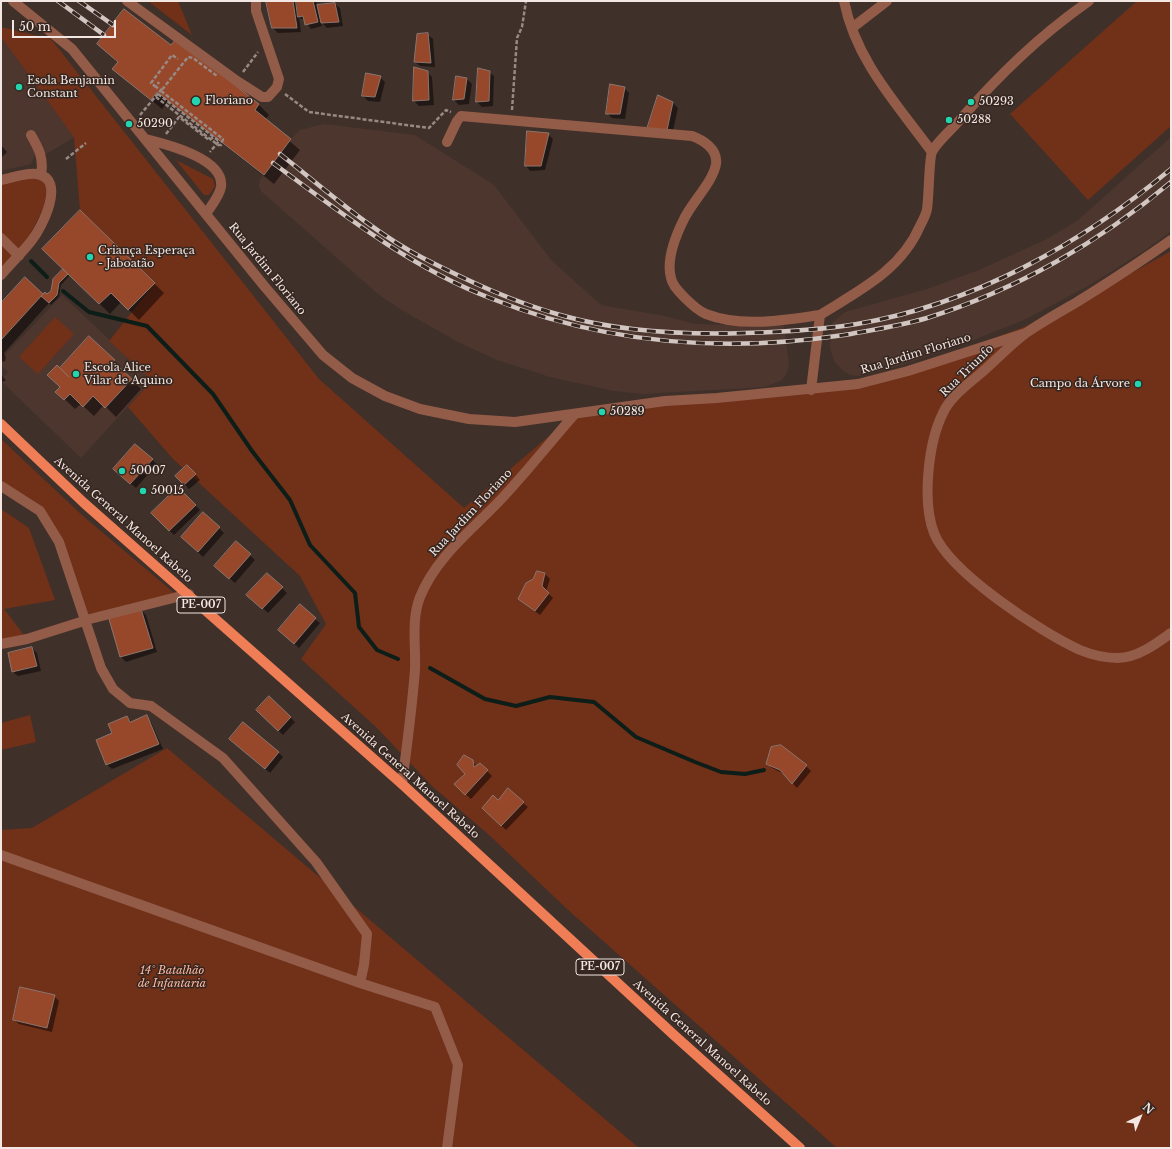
<!DOCTYPE html>
<meta charset="utf-8">
<style>
body{margin:0}
#map{position:relative;width:1172px;height:1149px;overflow:hidden;background:#40302a;font-family:"Libre Baskerville",serif}
canvas{display:block}
.frame{position:absolute;inset:0;border:2px solid #f2e7e3;pointer-events:none}
.north{position:absolute;left:1120px;top:1097px;width:40px;height:40px;-webkit-text-stroke:3px #362620;paint-order:stroke;rotate:44deg;font-size:11px;font-weight:700;line-height:16px;text-align:center;color:#f2e7e3}
.north::after{content:'';display:block;margin:auto;width:14px;height:18px;background:#f2e7e3;clip-path:polygon(50% 0,100% 100%,50% 72%,0 100%)}
.scale{position:absolute;left:12px;top:20px;width:104px;height:18px;box-sizing:border-box;border:2px solid #f2e7e3;border-top:0;padding-left:5px;font-size:12px;line-height:14px;white-space:nowrap;color:#f2e7e3;-webkit-text-stroke:3px #362620;paint-order:stroke}
</style>
<div id="map">
<canvas width="1172" height="1149"></canvas>
<div class="frame"></div>
<div class="north">N</div>
<div class="scale">50 m</div>
</div>
<script>
const c = document.querySelector('canvas').getContext('2d');
c.lineJoin = 'round';
function fillPath(path, color) { c.fillStyle = color; c.fill(path, 'evenodd'); }
function trace(path, color, width, dash) { c.strokeStyle = color; c.lineWidth = width; c.lineCap = dash ? 'butt' : 'round'; c.setLineDash(dash || []); c.stroke(path); }
function drawText(font, color, halo, rows, align = 'center') {
  c.font = font + ' "Libre Baskerville",serif'; c.lineWidth = 3; c.setLineDash([]); c.textBaseline = 'middle'; c.strokeStyle = halo; c.fillStyle = color; for (const [text, x, y, turn = 0] of rows) {
    c.save(); c.translate(x, y); c.rotate((+turn || 0) * Math.PI / 180); c.textAlign = isNaN(turn) ? turn : align; if (halo) c.strokeText(text, 0, 0); c.fillText(text, 0, 0); c.restore();
  }
}
fillPath(new Path2D(`
 M 1,37 L 75,137 L 46,154 L 36,153 L 31,164 L 1,171 Z
 M 324,124 L 415,135 L 494,185 L 552,261 L 601,305 L 665,316 L 695,324 L 784,326 L 789,364 L 787,373 L 782,380 L 765,387 L 643,394 L 614,391 L 550,377 L 497,360 L 460,343 L 400,309 L 378,294 L 262,192 L 259,186 L 260,180 L 291,139 L 300,130 Z
 M 1171,137 L 1171,231 L 1147,249 L 1088,286 L 1026,319 L 974,340 L 899,366 L 859,376 L 850,375 L 843,371 L 834,361 L 830,347 L 832,323 L 845,312 L 927,289 L 979,270 L 1045,240 L 1077,221 Z
 M 62,295 L 152,380 L 81,458 L 1,381 L 8,372 L 1,365 L 1,359 Z`), '#4d362e');
fillPath(new Path2D(`
 M 148,1 L 178,1 L 192,35 Z
 M 1137,1 L 1171,1 L 1171,126 L 1088,200 L 1010,114 Z
 M 1,27 L 51,39 L 319,379 L 464,508 L 574,415 L 891,376 L 1054,316 L 1171,251 L 1171,1148 L 837,1148 L 567,909 L 488,834 L 433,787 L 377,728 L 301,659 L 326,624 L 300,576 L 173,459 L 128,407 L 152,380 L 109,341 L 155,283 L 80,210 L 74,137 L 1,37 Z
 M 176,160 L 213,179 L 215,186 L 209,195 L 204,195 Z
 M 40,175 L 51,192 L 20,256 L 1,278 L 1,184 Z
 M 55,317 L 74,334 L 38,374 L 19,357 Z
 M 1,439 L 83,516 L 179,597 L 90,619 L 43,508 L 1,481 Z
 M 1,509 L 29,528 L 55,600 L 4,609 L 27,639 L 1,644 Z
 M 30,715 L 36,742 L 1,750 L 1,723 Z
 M 167,748 L 639,1148 L 1,1148 L 1,830 L 32,828 Z`), '#713018');
fillPath(new Path2D(`
 M 267,1 L 316,1 L 317,6 L 335,4 L 340,8 L 343,26 L 327,28 L 321,22 L 322,26 L 311,29 L 305,21 L 299,17 L 301,32 L 278,33 L 273,28 Z
 M 428,35 L 433,39 L 435,67 L 420,66 L 415,62 Z
 M 176,40 L 259,105 L 269,115 L 265,120 L 300,150 L 274,184 L 168,101 L 162,109 L 114,69 L 118,63 L 98,44 L 171,47 Z
 M 479,69 L 489,72 L 494,76 L 493,106 L 482,107 L 477,102 Z
 M 427,72 L 432,77 L 434,105 L 419,106 L 414,101 Z
 M 380,77 L 385,82 L 380,102 L 368,101 L 363,96 Z
 M 467,79 L 472,84 L 469,104 L 459,105 L 454,100 Z
 M 624,88 L 629,93 L 625,119 L 612,118 L 607,113 Z
 M 673,103 L 678,108 L 672,135 L 653,134 Z
 M 548,134 L 553,139 L 545,170 L 530,171 L 526,166 Z
 M 1,145 L 7,152 L 1,158 Z
 M 80,211 L 164,293 L 139,320 L 121,302 L 110,314 L 70,275 L 61,285 L 59,297 L 51,305 L 49,303 L 4,353 L 6,358 L 5,361 L 1,362 L 1,304 L 48,296 L 52,291 L 64,269 Z
 M 114,360 L 141,389 L 116,417 L 104,405 L 94,416 L 81,404 L 75,409 L 57,392 L 61,387 L 60,369 Z
 M 1,375 L 6,380 L 3,382 L 1,380 Z
 M 152,460 L 157,464 L 136,488 L 119,474 Z
 M 192,471 L 200,480 L 189,489 L 177,476 Z
 M 178,488 L 200,510 L 174,535 L 152,513 Z
 M 203,513 L 224,533 L 203,557 L 182,537 Z
 M 250,555 L 255,560 L 235,583 L 221,571 Z
 M 545,574 L 550,579 L 546,591 L 553,598 L 540,615 L 519,599 Z
 M 282,588 L 287,593 L 268,613 L 253,599 Z
 M 141,610 L 146,615 L 157,652 L 126,662 L 121,657 L 110,620 Z
 M 315,619 L 320,623 L 299,648 L 284,634 Z
 M 32,648 L 37,653 L 41,671 L 18,676 L 13,672 Z
 M 262,715 L 290,717 L 295,722 L 283,735 Z
 M 127,717 L 132,722 L 146,717 L 151,722 L 163,749 L 112,769 L 107,765 L 97,740 L 113,734 Z
 M 230,739 L 278,752 L 283,757 L 270,773 Z
 M 472,761 L 477,766 L 480,764 L 492,776 L 471,799 L 455,784 L 466,774 Z
 M 767,763 L 806,766 L 811,771 L 797,788 L 784,774 L 772,768 Z
 M 498,802 L 523,803 L 528,807 L 506,830 L 483,808 Z
 M 54,996 L 59,1001 L 52,1032 L 19,1024 L 14,1020 Z`), '#0007');
trace(new Path2D(`
 M 31,261 L 47,277
 M 63,291 L 89,312 L 147,326 L 213,394 L 252,451 L 290,500 L 310,545 L 355,593 L 359,627 L 377,650 L 398,659
 M 430,668 L 485,699 L 516,706 L 550,697 L 594,702 L 636,737 L 695,762 L 721,772 L 745,774 L 764,770`), '#0d1d18', 4);
const building = new Path2D(`
 M 266,1 L 293,1 L 297,28 L 272,28 Z
 M 296,1 L 313,1 L 318,22 L 305,25 L 303,16 L 298,17 Z
 M 335,3 L 339,22 L 321,23 L 317,5 Z
 M 124,9 L 171,45 L 176,39 L 259,104 L 255,110 L 291,139 L 264,175 L 157,92 L 151,100 L 112,69 L 118,62 L 97,44 Z
 M 428,33 L 431,63 L 414,62 L 417,34 Z
 M 414,67 L 428,71 L 429,100 L 413,101 Z
 M 478,68 L 490,71 L 489,101 L 476,102 Z
 M 366,73 L 381,76 L 375,97 L 362,96 Z
 M 456,76 L 467,78 L 464,99 L 453,100 Z
 M 610,84 L 625,87 L 620,114 L 606,114 Z
 M 658,95 L 673,102 L 667,130 L 647,129 Z
 M 527,131 L 549,133 L 541,166 L 525,166 Z
 M 80,210 L 155,283 L 128,310 L 111,293 L 99,304 L 42,249 Z
 M 63,269 L 68,274 L 59,283 L 57,295 L 49,303 L 41,296 L 45,292 L 47,294 L 51,291 L 53,279 Z
 M 25,277 L 43,294 L 1,340 L 1,303 Z
 M 89,336 L 115,360 L 105,371 L 106,372 L 115,363 L 132,379 L 105,408 L 93,396 L 83,407 L 70,394 L 64,400 L 55,392 L 60,387 L 47,375 L 57,365 L 69,377 L 60,368 Z
 M 135,444 L 153,459 L 130,484 L 113,469 Z
 M 187,465 L 196,474 L 184,485 L 175,476 Z
 M 178,487 L 196,505 L 169,531 L 151,513 Z
 M 203,512 L 220,527 L 198,552 L 181,537 Z
 M 236,541 L 251,554 L 229,579 L 214,566 Z
 M 537,571 L 545,573 L 542,586 L 549,593 L 535,611 L 518,599 L 526,583 L 533,579 Z
 M 267,573 L 283,587 L 262,609 L 246,595 Z
 M 300,604 L 316,618 L 294,644 L 278,630 Z
 M 141,609 L 153,648 L 120,657 L 109,619 Z
 M 32,647 L 37,666 L 12,672 L 8,653 Z
 M 269,696 L 291,717 L 278,731 L 256,710 Z
 M 147,715 L 159,744 L 106,765 L 96,740 L 112,733 L 108,724 L 127,716 L 130,722 Z
 M 243,722 L 279,752 L 265,769 L 229,739 Z
 M 781,745 L 807,765 L 792,784 L 780,770 L 766,764 L 771,747 Z
 M 464,755 L 473,760 L 474,767 L 480,763 L 488,770 L 465,795 L 454,784 L 465,774 L 457,765 Z
 M 508,788 L 524,802 L 501,826 L 482,808 L 493,795 L 498,800 Z
 M 20,987 L 55,995 L 47,1028 L 13,1020 Z`);
fillPath(building, '#97472a');
trace(building, '#89766f', 1);
trace(new Path2D(`
 M 243,72 L 258,52
 M 158,94 L 219,141 L 210,152
 M 285,94 L 309,112 L 429,128 L 446,110 L 451,112
 M 512,110 L 517,38 L 522,27 L 526,1
 M 140,115 L 161,90 L 156,87 L 159,82
 M 166,134 L 179,117 L 209,140 L 214,137
 M 66,159 L 86,143`), '#978984', 2.5, [4, 2]);
trace(new Path2D(`
 M 13,1 L 72,49 L 265,287 L 323,355 L 352,378 L 385,396 L 420,409 L 469,419 L 515,422 L 665,401 L 717,398 L 858,384 L 908,371 L 1026,333
 M 127,1 L 237,81 L 262,97 L 268,97 L 277,87 L 279,79 L 256,11 L 256,1
 M 844,1 C 856,61 897,104 932,152
 M 852,28 L 887,1
 M 31,135 C 39,149 44,158 41,175
 M 145,139 C 165,144 225,158 221,187 C 219,197 211,206 206,214
 M 447,142 L 457,121 L 461,116 L 692,136 C 703,140 718,149 716,164 C 713,182 692,202 684,219 C 676,235 666,260 671,278 C 672,285 679,292 684,297 C 690,303 698,311 706,314 C 742,328 784,320 820,315
 M 1,180 C 12,178 26,172 37,174 C 67,179 42,227 32,240 C 23,252 11,263 1,275
 M 1,238 L 19,256
 M 1171,240 C 1140,262 1109,282 1077,302 C 1060,312 1042,322 1026,333 C 1010,345 996,360 981,373 C 968,384 950,397 943,413 C 928,443 922,502 934,533 C 949,572 1042,633 1080,650 C 1092,655 1105,658 1118,658 C 1137,658 1156,644 1171,633
 M 811,390 L 820,315 C 860,290 901,270 920,226 C 923,220 926,215 927,209 C 929,197 929,158 932,152 C 936,143 951,130 958,122 C 999,75 1038,37 1089,1
 M 1,486 L 40,511 L 59,542 L 101,668 L 113,689 L 130,703 L 151,706 L 223,758 L 316,862 L 367,934 L 364,965 L 360,983 L 435,1007 L 458,1065 L 447,1148
 M 1,644 L 27,639 L 90,619 L 189,594
 M 402,784 C 407,746 412,708 415,670 C 416,646 411,620 420,597 C 437,555 475,528 505,495 C 529,469 551,441 574,415
 M 1,855 L 360,983`), '#935c48', 10);
trace(new Path2D(`
 M 1,424 L 84,503 L 402,784 L 675,1036 L 800,1148`), '#ef7e56', 10);
const rail = new Path2D(`
 M 58,1 L 104,35
 M 79,1 L 113,25
 M 280,154 C 326,190 371,231 423,258 C 468,281 515,303 564,316 C 622,332 684,335 745,333 C 782,332 820,330 857,324 C 974,304 1081,244 1171,169
 M 273,163 C 341,213 410,267 490,298 C 604,344 724,353 844,335 C 872,330 900,326 927,318 C 1016,290 1100,242 1171,182`);
trace(rail, '#d2c6c2', 4.5);
trace(rail, '#362620', 3, [9]);
trace(new Path2D(`
 M 156,87 L 151,83 L 172,55 L 178,59
 M 156,97 L 218,145 L 221,145 L 223,139 L 161,91 L 188,57 L 193,58 L 217,76`), '#978984', 2.5, [4, 2]);
for (const [x, y, r, color] of [
 [19,87,4,"#23d5af"],
 [196,101,5,"#23d5af"],
 [971,102,4,"#23d5af"],
 [949,120,4,"#23d5af"],
 [129,124,4,"#23d5af"],
 [90,257,4,"#23d5af"],
 [76,374,4,"#23d5af"],
 [1138,384,4,"#23d5af"],
 [602,412,4,"#23d5af"],
 [122,471,4,"#23d5af"],
 [143,491,4,"#23d5af"]
]) { const dot = new Path2D(); dot.arc(x, y, r, 0, 2 * Math.PI); c.fillStyle = color; c.fill(dot); trace(dot, '#362620', 1.5); }
for (const [x, y, w] of [
 [201,605,48],
 [600,967,48]
]) { const box = new Path2D(); box.roundRect(x - w / 2, y - 8, w, 16, 3); c.fillStyle = '#362620'; c.fill(box); trace(box, '#f2e7e3', 1); }
drawText('bold 10px', '#f2e7e3', null, [
 ["PE-007",201,605],
 ["PE-007",600,967]
]);
drawText('11px', '#f2e7e3', '#362620', [
 ["Esola Benjamin",27,81],
 ["Constant",27,94],
 ["Floriano",205,101],
 ["50293",979,102],
 ["50288",957,120],
 ["50290",137,124],
 ["Criança Esperaça",98,251],
 ["- Jaboatão",98,264],
 ["Escola Alice",84,368],
 ["Vilar de Aquino",84,381],
 ["Campo da Árvore",1130,384,"right"],
 ["50289",610,412],
 ["50007",130,471],
 ["50015",151,491]
], 'left');
drawText('11px', '#f2e7e3', '#362620', [
 ["Rua Jardim Floriano",267,269,51],
 ["Rua Jardim Floriano",916,354,-17],
 ["Rua Triunfo",967,371,-44],
 ["Rua Jardim Floriano",471,513,-47],
 ["Avenida General Manoel Rabelo",123,520,42],
 ["Avenida General Manoel Rabelo",410,776,42],
 ["Avenida General Manoel Rabelo",702,1043,42]
]);
drawText('italic 11px', '#feb9a1', '#362620', [
 ["14° Batalhão",172,971],
 ["de Infantaria",172,984]
]);
</script>
